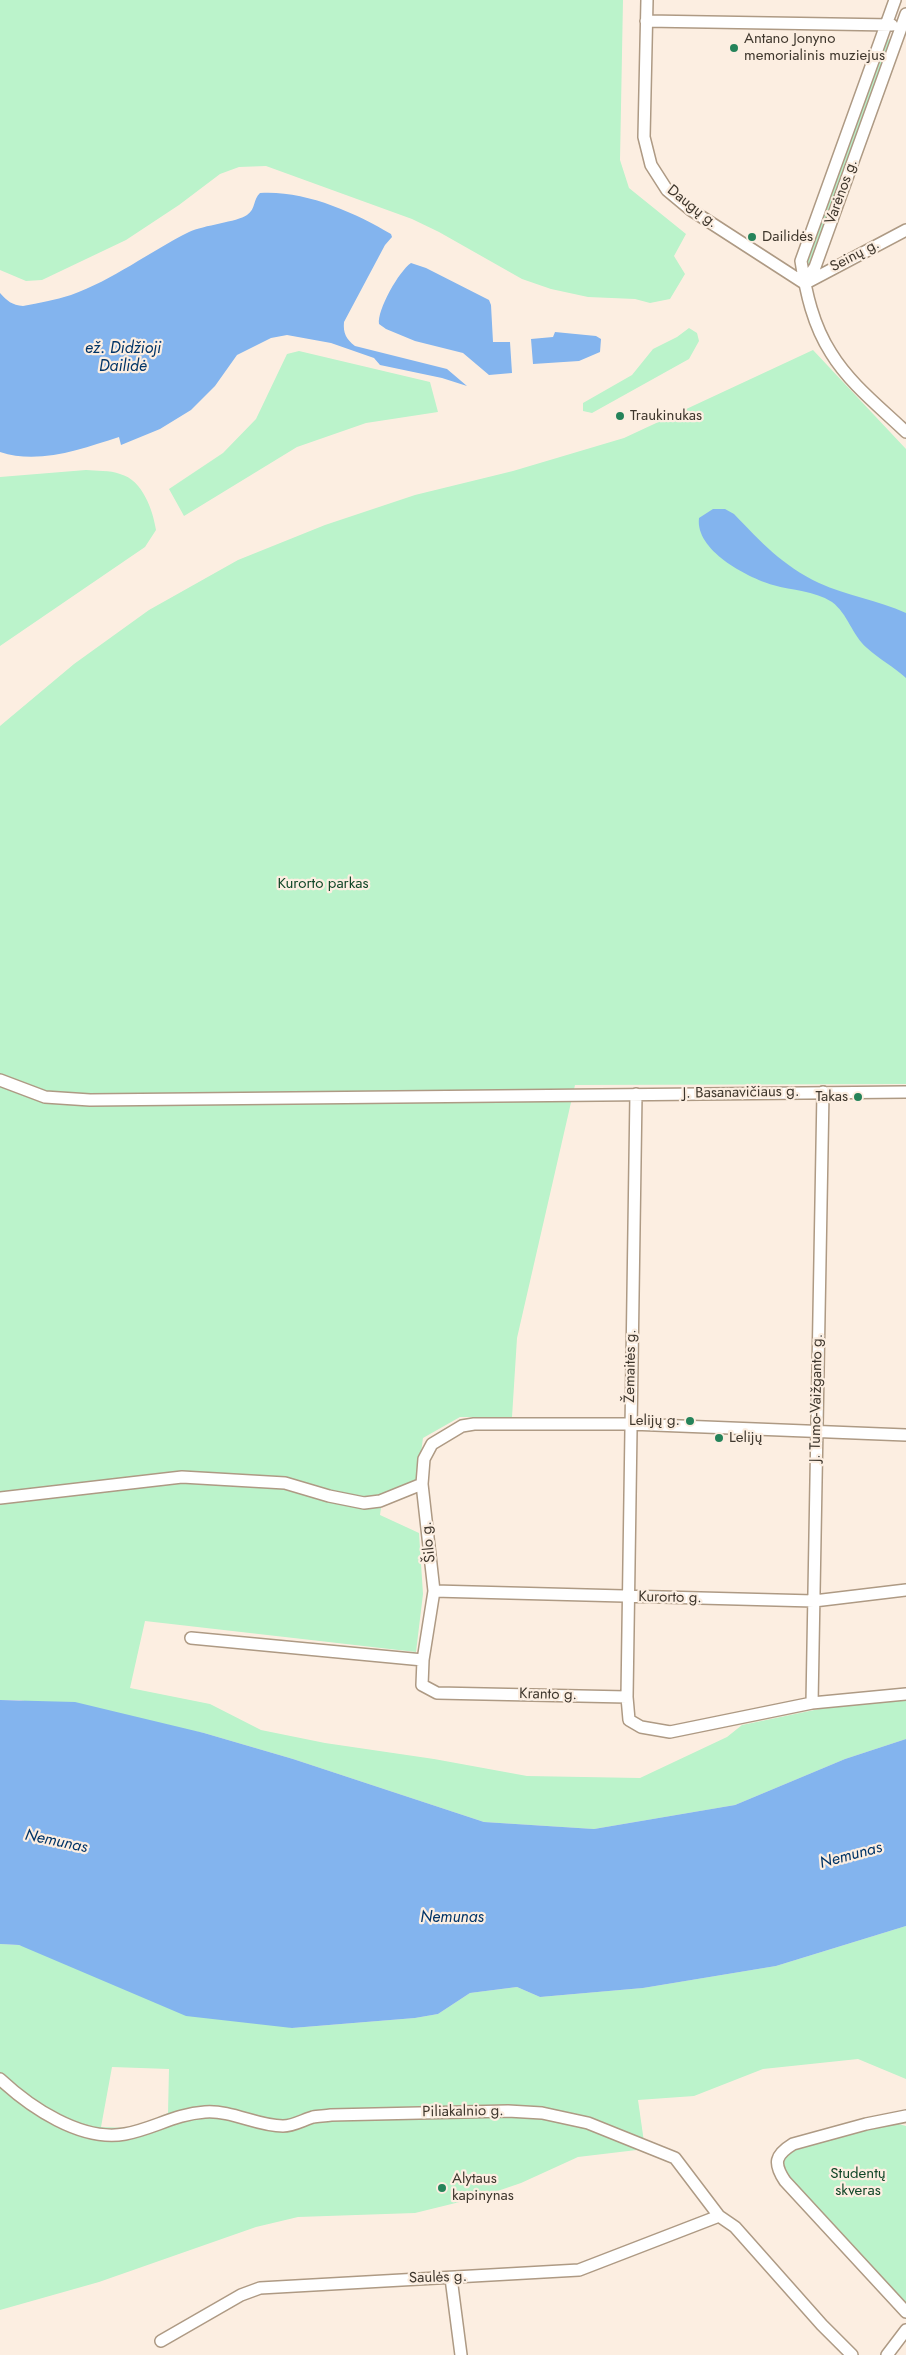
<!DOCTYPE html>
<meta charset="utf-8">
<style>
body{margin:0}
canvas{display:block;background:#fceee1}
</style>
<canvas width="906" height="2355"></canvas>
<script>
const c = document.querySelector('canvas').getContext('2d');
c.lineJoin = 'round';
function fillPath(path, color) { c.fillStyle = color; c.fill(path, 'evenodd'); }
function trace(path, color, width, dash) { c.strokeStyle = color; c.lineWidth = width; c.lineCap = dash ? 'butt' : 'round'; c.setLineDash(dash || []); c.stroke(path); }
function drawText(font, color, halo, rows, align = 'center') {
  c.font = font + ' Jost,sans-serif'; c.lineWidth = 4.5; c.setLineDash([]); c.textBaseline = 'middle'; c.strokeStyle = halo; c.fillStyle = color; for (const [text, x, y, turn = 0] of rows) {
    c.save(); c.translate(x, y); c.rotate((+turn || 0) * Math.PI / 180); c.textAlign = isNaN(turn) ? turn : align; if (halo) c.strokeText(text, 0, 0); c.fillText(text, 0, 0); c.restore();
  }
}
fillPath(new Path2D(`
 M 0,0 L 623,0 L 620,160 L 629,188 L 686,234 L 674,256 L 685,274 L 670,299 L 650,303 L 635,299 L 588,297 L 551,289 L 522,279 L 439,232 L 412,219 L 266,166 L 239,167 L 220,174 L 179,205 L 126,240 L 42,280 L 26,281 L 0,270 Z
 M 890,39 L 891,40 L 811,265 L 808,267 L 806,263 L 885,41 Z
 M 689,328 L 697,333 L 699,341 L 689,359 L 592,413 L 583,411 L 583,403 L 632,375 L 653,349 L 677,337 Z
 M 813,350 L 906,449 L 906,1084 L 575,1085 L 517,1338 L 512,1417 L 460,1417 L 423,1438 L 417,1482 L 382,1501 L 380,1515 L 419,1533 L 423,1594 L 416,1652 L 145,1621 L 130,1688 L 210,1704 L 261,1730 L 325,1743 L 434,1759 L 527,1776 L 640,1778 L 727,1737 L 742,1725 L 906,1691 L 906,1739 L 845,1759 L 735,1805 L 594,1829 L 484,1822 L 293,1759 L 204,1733 L 19,1700 L 0,1700 L 0,726 L 74,664 L 149,610 L 238,560 L 325,525 L 415,495 L 513,471 L 624,438 Z
 M 299,351 L 430,382 L 438,412 L 366,423 L 297,447 L 184,516 L 169,489 L 223,453 L 256,419 L 287,354 Z
 M 86,470 C 96,471 110,470 120,474 C 143,480 153,511 156,530 L 145,547 L 0,646 L 0,477 Z
 M 906,1926 L 906,2079 L 858,2059 L 763,2069 L 694,2096 L 638,2100 L 645,2149 L 578,2157 L 521,2183 L 480,2197 L 415,2213 L 298,2217 L 256,2227 L 99,2282 L 0,2310 L 0,1944 L 19,1945 L 292,2028 L 415,2018 L 438,2014 L 470,1993 L 517,1987 L 540,1997 L 643,1988 L 776,1966 ZM 112,2067 L 169,2069 L 168,2113 L 133,2128 L 101,2127 Z
 M 895,2123 L 906,2126 L 906,2305 L 785,2174 L 782,2158 L 790,2149 Z`), '#bbf3cb');
fillPath(new Path2D(`
 M 260,193 C 304,190 354,212 391,234 L 392,237 L 385,245 L 344,322 C 343,333 346,339 355,346 L 447,369 L 467,386 L 442,378 L 380,365 L 374,358 L 331,343 L 287,335 L 271,338 L 237,355 L 215,386 L 191,410 L 160,429 L 121,445 L 119,437 C 81,449 39,465 0,452 L 0,293 C 7,301 12,305 23,306 C 39,303 55,300 71,295 C 113,280 149,252 189,232 C 204,225 237,222 247,215 C 256,209 253,199 260,193 Z
 M 411,263 L 426,268 L 489,300 L 491,305 L 493,342 L 510,342 L 512,373 L 489,375 L 463,353 L 415,341 L 386,329 L 379,324 C 377,310 399,271 411,263 Z
 M 555,332 L 596,336 L 601,339 L 600,352 L 579,361 L 533,364 L 531,339 L 553,337 Z
 M 713,509 L 725,509 L 734,514 C 761,542 783,566 819,583 C 847,596 878,600 906,613 L 906,678 C 894,667 879,659 867,648 C 852,635 848,614 832,602 C 813,590 793,591 773,585 C 746,577 695,550 699,518 Z
 M 0,1700 L 75,1702 L 204,1733 L 293,1759 L 484,1822 L 594,1829 L 735,1805 L 845,1759 L 906,1739 L 906,1926 L 776,1966 L 643,1988 L 540,1997 L 517,1987 L 470,1993 L 438,2014 L 415,2018 L 292,2028 L 186,2016 L 19,1945 L 0,1944 Z`), '#83b4ee');
const minor = new Path2D(`
 M 647,0 L 644,137 L 651,165 L 667,190 L 691,210 L 804,283
 M 895,0 L 801,261 C 806,293 813,325 831,353 C 850,384 880,407 906,432
 M 646,21 L 892,25
 M 804,283 L 815,267 L 906,14
 M 806,283 L 906,230
 M 0,1080 L 45,1097 L 90,1100 L 906,1092
 M 0,1498 L 182,1477 L 285,1483 L 329,1496 L 364,1503 L 380,1501 L 422,1484
 M 434,1591 L 814,1601 L 906,1590
 M 191,1638 L 423,1660 L 422,1685 L 437,1693 L 627,1697 L 629,1720 L 641,1727 L 670,1732 L 812,1703 L 906,1694
 M 423,1660 L 434,1591 L 422,1484 L 424,1459 L 432,1444 L 462,1426 L 474,1424 L 630,1424 L 906,1435
 M 627,1697 L 636,1094
 M 812,1703 L 823,1092
 M 0,2079 C 30,2107 81,2142 125,2134 C 153,2129 175,2114 205,2112 C 232,2110 257,2126 283,2126 C 293,2126 303,2120 313,2117 C 318,2116 325,2116 331,2115 L 508,2111 L 542,2113 L 588,2123 L 675,2158 L 719,2216 L 735,2227 L 822,2325 L 852,2355
 M 906,2116 L 866,2124 L 793,2144 C 775,2155 773,2163 785,2181 L 906,2312
 M 451,2278 L 461,2355
 M 161,2341 L 241,2295 L 260,2288 L 579,2270 L 719,2216
 M 887,2355 L 906,2330`);
trace(minor, '#ae9a84', 14);
trace(minor, '#fff', 11);
for (const [x, y, r, color] of [
 [734,48,5,"#25835a"],
 [752,237,5,"#25835a"],
 [620,416,5,"#25835a"],
 [858,1097,5,"#25835a"],
 [690,1421,5,"#25835a"],
 [719,1438,5,"#25835a"],
 [442,2188,5,"#25835a"]
]) { const dot = new Path2D(); dot.arc(x, y, r, 0, 2 * Math.PI); c.fillStyle = color; c.fill(dot); trace(dot, '#fceee1', 2); }
drawText('15px', '#3f372d', '#fceee1', [
 ["Antano Jonyno",744,39],
 ["memorialinis muziejus",744,56],
 ["Dailidės",762,237],
 ["Traukinukas",630,416],
 ["Takas",848,1097,"right"],
 ["Lelijų g.",680,1421,"right"],
 ["Lelijų",729,1438],
 ["Alytaus",452,2179],
 ["kapinynas",452,2196]
], 'left');
drawText('15px', '#3f372d', '#fceee1', [
 ["Varėnos g.",842,192,-70],
 ["Daugų g.",692,207,38],
 ["Seinų g.",855,256,-28],
 ["J. Basanavičiaus g.",741,1093,-1],
 ["Žemaitės g.",631,1366,-89],
 ["J. Tumo-Vaižganto g.",817,1398,-89],
 ["Šilo g.",429,1542,-96],
 ["Kurorto g.",670,1598,1],
 ["Kranto g.",548,1695,1],
 ["Piliakalnio g.",463,2112,-1],
 ["Saulės g.",438,2278,-2]
]);
drawText('15px', '#124728', '#fceee1', [
 ["Kurorto parkas",323,884],
 ["Studentų",858,2174],
 ["skveras",858,2191]
]);
drawText('italic 16px', '#003467', '#fceee1', [
 ["ež. Didžioji",123,349],
 ["Dailidė",123,367],
 ["Nemunas",56,1842,12],
 ["Nemunas",851,1856,-15],
 ["Nemunas",452,1918]
]);
</script>
